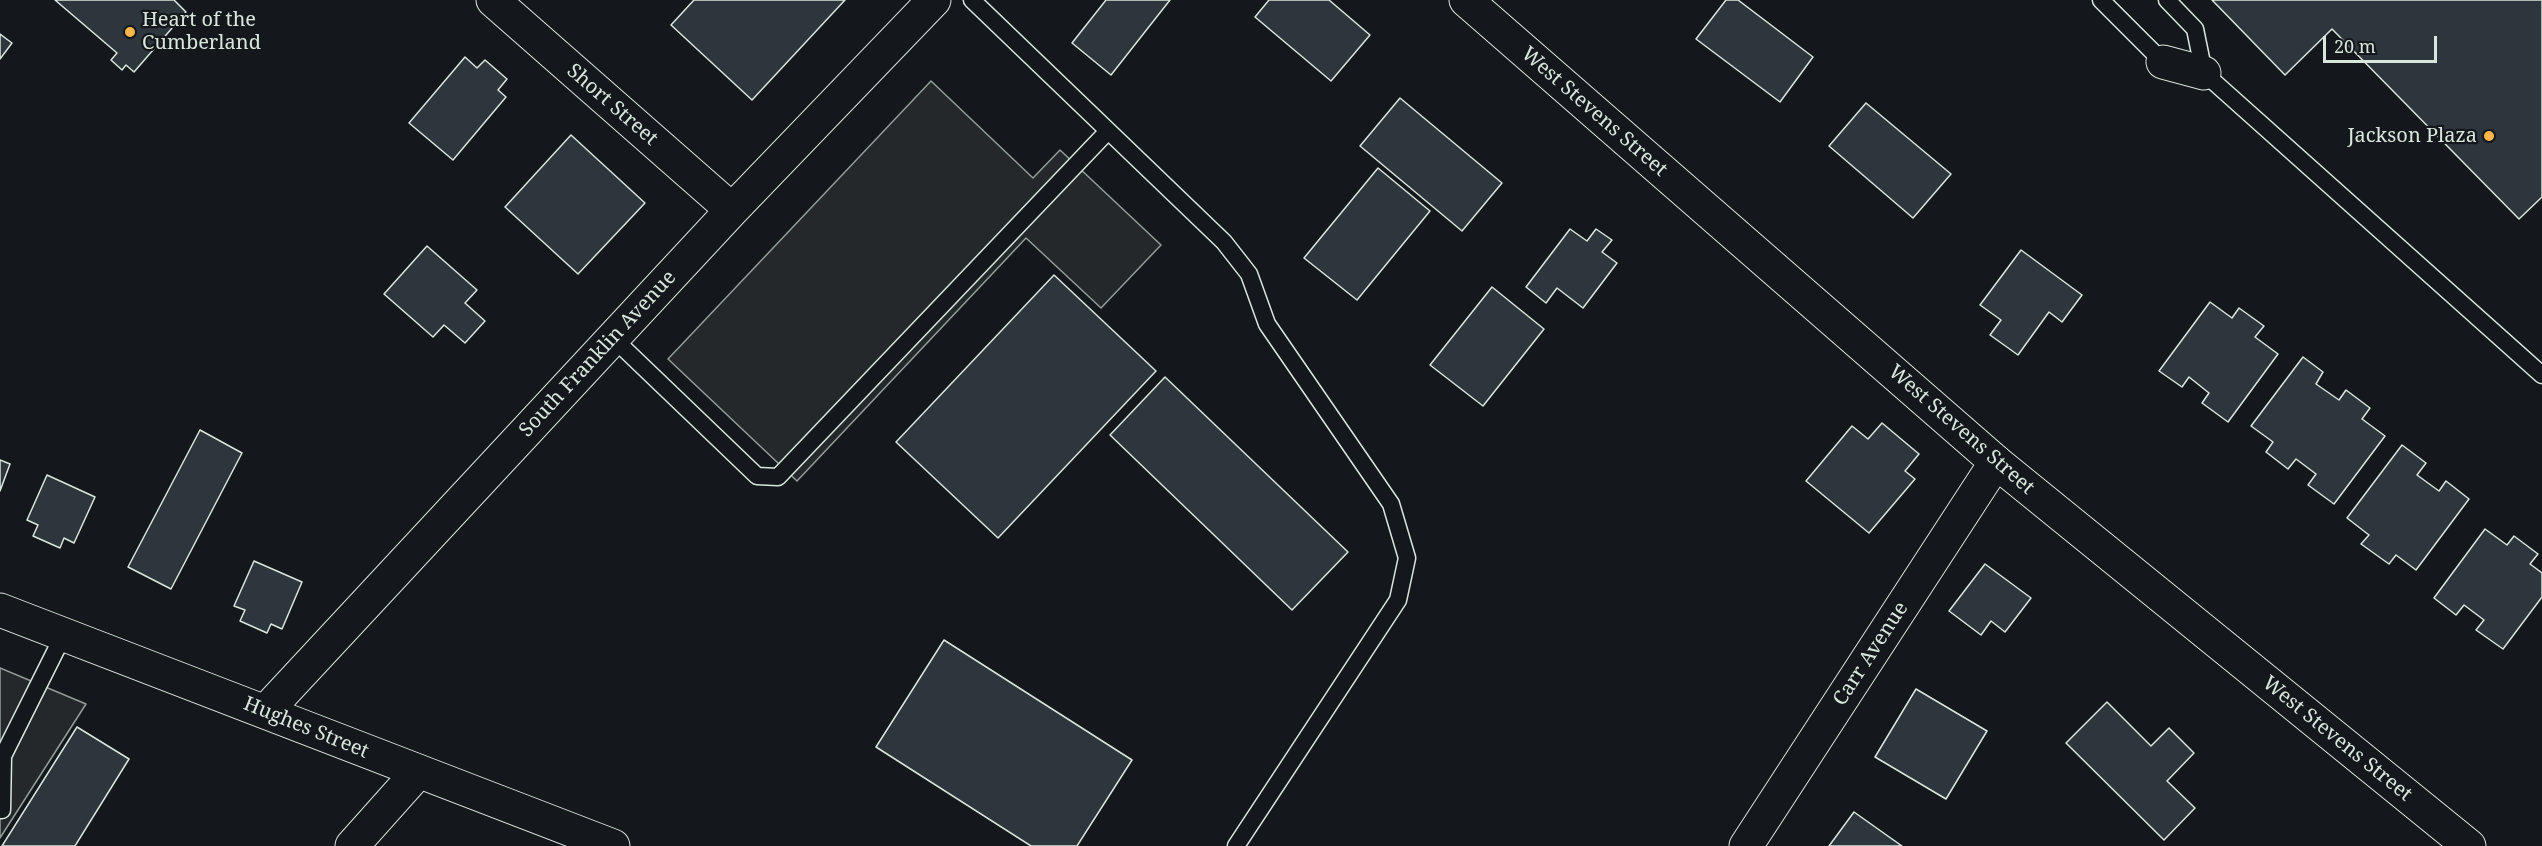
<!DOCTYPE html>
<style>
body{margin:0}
#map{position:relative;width:2542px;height:846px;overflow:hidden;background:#14181c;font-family:"Noto Serif",serif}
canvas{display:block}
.scale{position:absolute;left:2323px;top:36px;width:114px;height:27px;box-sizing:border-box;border:3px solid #d8e6dc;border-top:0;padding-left:8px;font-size:18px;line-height:21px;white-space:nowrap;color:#d8e6dc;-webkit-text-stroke:4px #14181c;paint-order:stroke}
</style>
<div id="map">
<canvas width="2542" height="846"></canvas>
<div class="scale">20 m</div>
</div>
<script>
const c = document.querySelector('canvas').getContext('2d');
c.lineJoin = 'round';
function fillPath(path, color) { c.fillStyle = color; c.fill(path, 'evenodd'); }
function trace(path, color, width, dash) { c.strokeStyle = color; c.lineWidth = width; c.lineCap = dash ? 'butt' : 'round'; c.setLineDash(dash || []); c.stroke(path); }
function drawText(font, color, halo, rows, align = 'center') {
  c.font = font + ' "Noto Serif",serif'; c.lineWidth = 4.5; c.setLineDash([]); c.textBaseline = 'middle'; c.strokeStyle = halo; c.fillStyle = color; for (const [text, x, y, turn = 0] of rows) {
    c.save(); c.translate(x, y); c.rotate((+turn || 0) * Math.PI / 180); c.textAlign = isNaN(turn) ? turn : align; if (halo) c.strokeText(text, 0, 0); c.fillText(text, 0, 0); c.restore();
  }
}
const parking = new Path2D(`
 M 931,81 L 1033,178 L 1060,150 L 1161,245 L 1101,308 L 1026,238 L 797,481 L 668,359 Z
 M 0,668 L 86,704 L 0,838 Z`);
fillPath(parking, '#24282b');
trace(parking, '#939e99', 1.5);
const building = new Path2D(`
 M 55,0 L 174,0 L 186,12 L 134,72 L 126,65 L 122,70 L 111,60 L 117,53 Z
 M 694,0 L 845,0 L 752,100 L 671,25 Z
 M 1106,0 L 1170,0 L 1111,75 L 1072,43 Z
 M 1269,0 L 1329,0 L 1370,35 L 1331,81 L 1255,17 Z
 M 1726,0 L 1738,0 L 1813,57 L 1780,102 L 1696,39 Z
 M 2212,0 L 2542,0 L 2542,197 L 2519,219 L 2332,29 L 2285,75 Z
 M 0,34 L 12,43 L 0,59 Z
 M 465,57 L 477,68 L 485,60 L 507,79 L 498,90 L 506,97 L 453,160 L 409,123 Z
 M 1400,98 L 1502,183 L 1462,231 L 1360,146 Z
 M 1866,103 L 1951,174 L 1913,218 L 1829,146 Z
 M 571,135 L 645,203 L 578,274 L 505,207 Z
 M 1378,168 L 1430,211 L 1357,300 L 1304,258 Z
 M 1570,229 L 1587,241 L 1596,229 L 1612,240 L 1602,252 L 1617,263 L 1583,308 L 1557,288 L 1546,303 L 1526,287 Z
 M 427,246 L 477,290 L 465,303 L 485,321 L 465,343 L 444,325 L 433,337 L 384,294 Z
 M 2021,250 L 2082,295 L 2062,322 L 2049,312 L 2018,355 L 1990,335 L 2001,320 L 1980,305 Z
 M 1054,275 L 1156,371 L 998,538 L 896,442 Z
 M 1492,287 L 1544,329 L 1483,406 L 1430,365 Z
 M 2210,302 L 2232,318 L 2239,308 L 2264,326 L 2255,337 L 2278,354 L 2228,422 L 2202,403 L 2209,393 L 2189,377 L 2182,387 L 2159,371 Z
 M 2303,357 L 2323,372 L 2316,384 L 2339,400 L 2346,390 L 2370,408 L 2362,419 L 2385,436 L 2334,504 L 2308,485 L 2316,474 L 2296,459 L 2288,469 L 2266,452 L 2273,442 L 2251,426 Z
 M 1165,377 L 1348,552 L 1292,610 L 1110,435 Z
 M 1882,423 L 1919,454 L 1905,471 L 1915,479 L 1869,533 L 1806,481 L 1852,426 L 1868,439 Z
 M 200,430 L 242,453 L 171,589 L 128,567 Z
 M 2402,445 L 2426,463 L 2417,475 L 2439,491 L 2446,481 L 2469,499 L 2416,570 L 2396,555 L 2389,564 L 2361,544 L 2369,535 L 2347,518 Z
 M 0,460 L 10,464 L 0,491 Z
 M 47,475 L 95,497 L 74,543 L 64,538 L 60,548 L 33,536 L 38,525 L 27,520 Z
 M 2485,529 L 2507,545 L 2514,536 L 2538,554 L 2530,564 L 2542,573 L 2542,597 L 2503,649 L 2476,630 L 2484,620 L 2464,605 L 2456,615 L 2434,598 Z
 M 254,561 L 302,582 L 282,629 L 271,624 L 267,633 L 240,621 L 245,610 L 234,606 Z
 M 1985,564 L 2031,598 L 2005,632 L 1991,621 L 1981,635 L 1949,611 Z
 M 944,640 L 1132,760 L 1077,846 L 1031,846 L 876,747 Z
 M 1916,689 L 1987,731 L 1946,799 L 1875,757 Z
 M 2107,702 L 2151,746 L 2169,728 L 2194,753 L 2167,781 L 2195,808 L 2164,840 L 2066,743 Z
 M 77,727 L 129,759 L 75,846 L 2,846 Z
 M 1854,812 L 1902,846 L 1829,846 Z`);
fillPath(building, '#2c363c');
trace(building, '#d8e6dc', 1.5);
const service = new Path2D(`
 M 972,0 L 1224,242 L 1249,274 L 1267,324 L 1391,504 L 1407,558 L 1398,600 L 1236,846
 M 2101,0 L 2163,62
 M 2167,0 L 2195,29 L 2204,73 L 2542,375
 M 613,338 L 757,476 L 778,477 L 1108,131
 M 2,810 L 3,756 L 64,634`);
const minor = new Path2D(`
 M 493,0 L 732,210
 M 2163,62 L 2204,73
 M 0,610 L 613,846
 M 266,711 L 732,210 L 934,0
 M 352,846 L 418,772
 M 1746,846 L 1996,462`);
const tertiary = new Path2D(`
 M 1466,0 L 1996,462 L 2469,846`);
trace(service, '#d8e6dc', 19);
trace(minor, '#d8e6dc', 35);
trace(tertiary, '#d8e6dc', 35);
trace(service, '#14181c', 16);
trace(minor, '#14181c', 33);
trace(tertiary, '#14181c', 33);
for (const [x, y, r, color] of [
 [130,32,6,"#ffb74d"],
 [2489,136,6,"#ffb74d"]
]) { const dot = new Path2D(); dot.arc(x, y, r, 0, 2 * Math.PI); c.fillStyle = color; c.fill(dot); trace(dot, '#14181c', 2); }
drawText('20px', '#d8e6dc', '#14181c', [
 ["Heart of the",142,20],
 ["Cumberland",142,43],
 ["Jackson Plaza",2477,136,"right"]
], 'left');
drawText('20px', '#d8e6dc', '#14181c', [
 ["Short Street",612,105,41],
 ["West Stevens Street",1594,112,41],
 ["South Franklin Avenue",598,354,-47],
 ["West Stevens Street",1961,430,41],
 ["Carr Avenue",1871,654,-57],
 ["Hughes Street",306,728,22],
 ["West Stevens Street",2337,739,39]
]);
</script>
